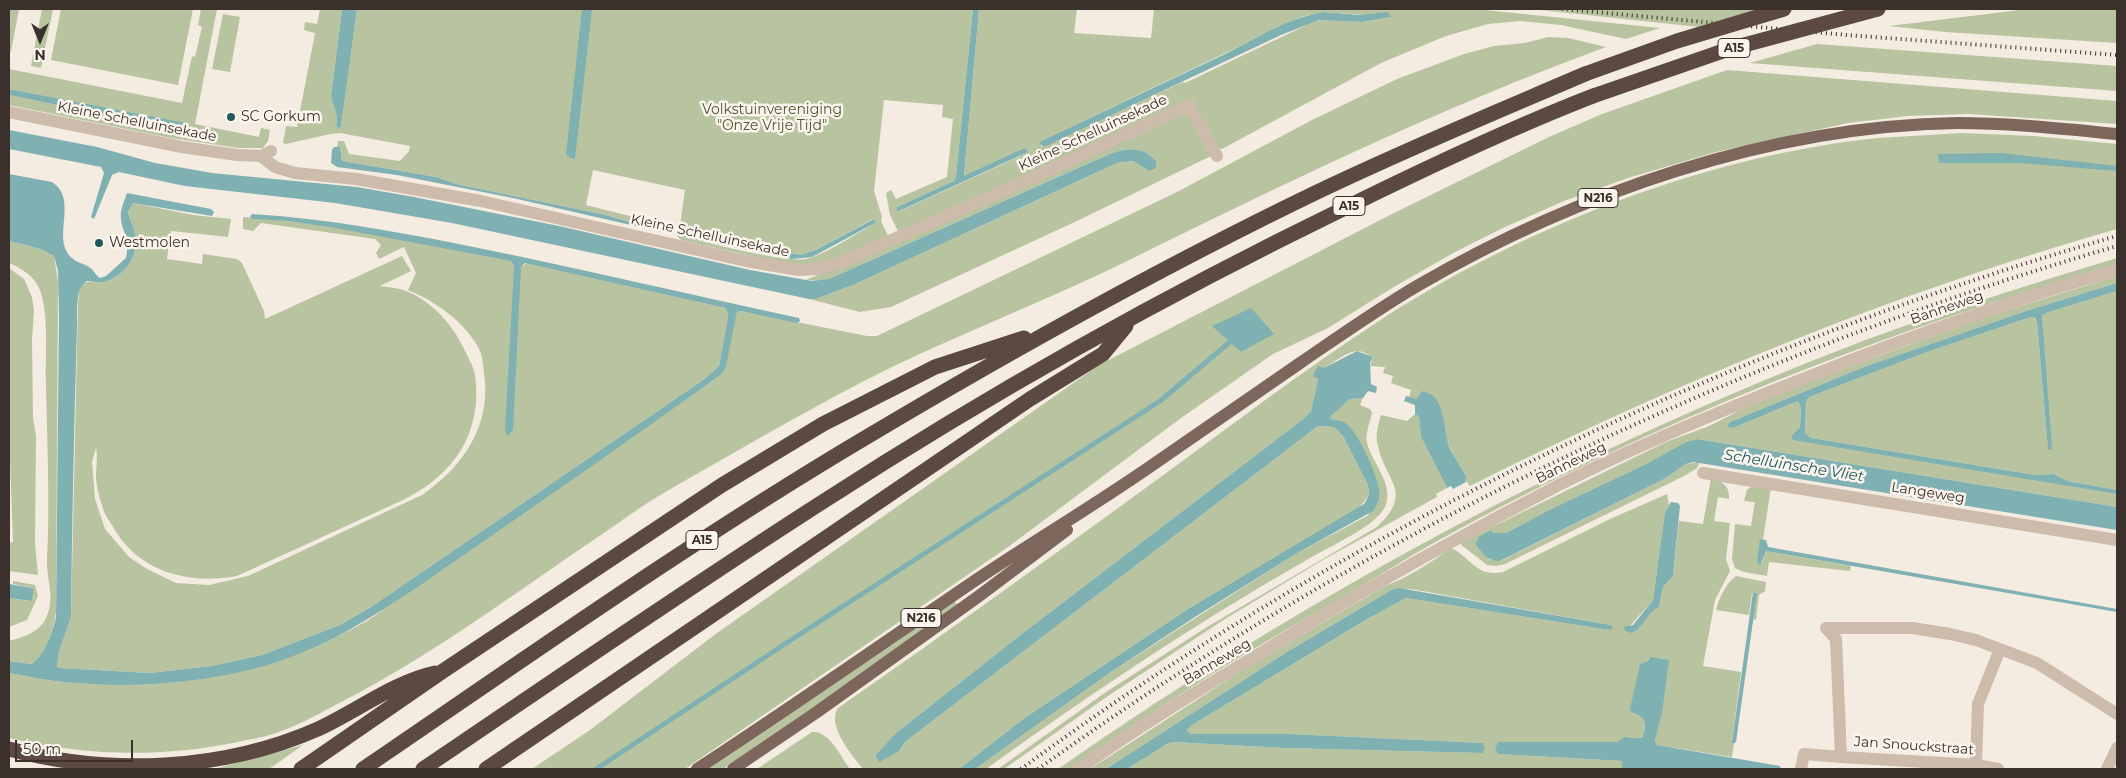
<!DOCTYPE html>
<style>
body{margin:0}
#map{position:relative;width:2126px;height:778px;overflow:hidden;background:#f4ebe1;font-family:Montserrat,sans-serif}
canvas{display:block}
.frame{position:absolute;inset:0;border:10px solid #3b302b;pointer-events:none}
.north{position:absolute;left:15px;top:15px;width:50px;height:50px;-webkit-text-stroke:4px #fbf5ee;paint-order:stroke;rotate:180deg;font-size:14px;font-weight:700;line-height:20px;text-align:center;color:#3b302b}
.north::after{content:'';display:block;margin:auto;width:18px;height:22px;background:#3b302b;clip-path:polygon(50% 0,100% 100%,50% 72%,0 100%)}
.scale{position:absolute;left:15px;top:740px;width:118px;height:22px;box-sizing:border-box;border:2px solid #3b302b;border-top:0;padding-left:6px;font-size:15px;line-height:18px;white-space:nowrap;color:#3b302b;-webkit-text-stroke:4px #fbf5ee;paint-order:stroke}
</style>
<div id="map">
<canvas width="2126" height="778"></canvas>
<div class="frame"></div>
<div class="north">N</div>
<div class="scale">50 m</div>
</div>
<script>
const c = document.querySelector('canvas').getContext('2d');
c.lineJoin = 'round';
function fillPath(path, color) { c.fillStyle = color; c.fill(path, 'evenodd'); }
function trace(path, color, width, dash) { c.strokeStyle = color; c.lineWidth = width; c.lineCap = dash ? 'butt' : 'round'; c.setLineDash(dash || []); c.stroke(path); }
function drawText(font, color, halo, rows, align = 'center') {
  c.font = font + ' Montserrat,sans-serif'; c.lineWidth = 5; c.setLineDash([]); c.textBaseline = 'middle'; c.strokeStyle = halo; c.fillStyle = color; for (const [text, x, y, turn = 0] of rows) {
    c.save(); c.translate(x, y); c.rotate((+turn || 0) * Math.PI / 180); c.textAlign = isNaN(turn) ? turn : align; if (halo) c.strokeText(text, 0, 0); c.fillText(text, 0, 0); c.restore();
  }
}
fillPath(new Path2D(`
 M 9,9 L 19,9 L 11,52 L 9,52 Z
 M 42,9 L 53,9 L 41,68 L 31,66 Z
 M 61,9 L 193,9 L 178,85 L 51,60 Z
 M 201,9 L 217,9 L 195,124 L 259,137 L 261,128 L 270,130 L 268,141 L 263,148 L 239,148 L 171,138 L 9,105 L 9,95 L 111,116 L 118,115 L 138,122 L 181,129 L 185,128 L 176,122 L 9,89 L 9,69 L 182,103 L 192,56 L 195,57 L 202,27 L 198,25 Z
 M 320,9 L 342,9 L 331,96 L 337,117 L 336,126 L 339,129 L 341,127 L 357,9 L 973,9 L 956,176 L 954,181 L 897,207 L 898,212 L 1027,153 L 964,176 L 979,9 L 1077,9 L 1074,33 L 1151,38 L 1154,9 L 1475,9 L 1660,28 L 1626,39 L 1561,25 L 1520,21 L 1488,24 L 1446,36 L 1381,63 L 1222,149 L 1218,148 L 1192,99 L 899,233 L 890,215 L 886,193 L 891,190 L 896,199 L 947,177 L 953,119 L 942,117 L 943,105 L 884,100 L 874,191 L 882,217 L 881,221 L 889,238 L 821,265 L 795,266 L 681,240 L 677,236 L 679,234 L 685,190 L 593,170 L 586,205 L 665,225 L 667,232 L 657,231 L 658,230 L 654,228 L 606,215 L 456,184 L 436,177 L 342,161 L 340,147 L 337,147 L 338,141 L 344,141 L 349,154 L 400,161 L 409,151 L 410,146 L 340,133 L 330,134 L 286,144 L 283,143 L 286,126 L 297,127 L 315,33 L 304,30 L 305,22 L 317,24 ZM 1324,12 L 1391,17 L 1362,22 L 1323,20 L 1315,21 L 1185,83 L 1183,82 L 1041,147 L 1041,141 L 1301,17 ZM 873,219 L 875,223 C 858,233 824,255 806,259 C 789,263 709,244 689,237 L 697,237 L 801,255 L 816,250 Z
 M 1531,9 L 1759,9 L 1699,27 Z
 M 2028,9 L 2117,9 L 2117,43 L 1945,32 L 1889,26 Z
 M 223,14 L 240,17 L 230,72 L 212,69 Z
 M 1548,37 L 1568,38 L 1606,47 C 1439,108 1279,186 1119,265 C 1045,301 967,331 892,367 C 817,404 746,446 674,487 C 645,503 619,523 592,541 C 511,596 432,655 345,700 C 322,712 298,726 273,734 C 262,738 249,739 238,742 C 158,758 88,756 9,738 L 9,673 C 31,677 54,682 77,683 C 179,691 277,671 367,621 L 722,374 L 737,312 L 741,311 L 867,336 L 877,336 L 1177,192 L 1312,120 L 1397,79 L 1464,54 L 1494,46 L 1525,43 Z
 M 1817,44 L 2117,66 L 2117,91 L 1750,63 Z
 M 1727,70 L 2117,101 L 2117,124 L 1969,114 L 1908,116 L 1848,123 L 1716,152 L 1628,178 L 1564,201 L 1505,227 L 1455,252 L 1392,288 L 1328,328 L 1273,354 L 1181,418 L 1008,547 L 685,769 L 532,769 L 590,730 L 717,633 L 1099,365 L 1392,214 L 1549,137 L 1602,114 Z
 M 1185,113 L 1189,114 L 1211,156 L 1079,220 L 891,307 L 860,312 L 809,299 L 816,299 L 853,285 L 1117,163 L 1133,161 L 1149,171 L 1156,161 C 1143,146 1129,148 1112,153 L 829,279 L 821,281 L 806,280 Z
 M 1962,133 L 2034,136 L 2117,144 L 2117,229 C 1894,293 1678,381 1470,486 L 1465,480 L 1467,478 C 1462,469 1455,460 1451,450 C 1441,430 1448,403 1424,391 L 1417,399 L 1409,397 L 1411,390 L 1391,383 L 1393,376 L 1383,373 L 1385,367 L 1370,366 L 1373,357 C 1368,355 1363,351 1358,351 C 1348,350 1321,370 1314,377 L 1318,378 L 1311,411 L 1302,420 L 1023,633 L 896,733 L 875,757 L 879,761 L 901,748 L 905,742 L 1318,426 L 1334,427 L 1343,436 L 1368,485 L 1369,495 L 1359,508 L 1188,609 L 1026,717 L 959,769 L 863,769 C 852,755 826,725 838,708 C 946,633 1052,556 1158,479 C 1231,426 1303,370 1379,321 C 1521,228 1708,155 1878,138 C 1906,136 1934,135 1962,133 Z
 M 133,203 L 193,215 L 231,219 L 228,237 L 171,231 L 167,259 L 202,264 L 203,254 L 237,259 L 242,263 L 264,311 L 265,319 L 402,256 L 411,271 L 380,286 C 388,287 398,288 406,291 C 432,301 453,325 464,349 C 468,357 473,366 475,374 C 483,433 454,475 403,500 L 237,576 C 188,585 137,572 112,525 C 108,519 103,512 102,505 C 99,497 97,487 96,479 C 96,469 98,458 96,448 L 92,462 L 95,499 L 105,529 L 129,557 L 147,569 L 176,583 L 209,585 L 248,576 L 422,495 C 463,467 492,425 484,373 C 483,365 483,358 480,351 C 467,323 435,301 408,290 L 416,273 L 404,247 L 379,259 L 376,253 L 381,245 L 375,239 L 261,223 L 253,231 L 243,229 L 243,217 C 332,223 423,242 511,261 L 514,267 L 521,267 L 527,263 L 725,308 L 728,313 L 728,317 L 719,366 L 706,378 L 371,607 L 340,625 L 262,655 L 212,666 L 150,673 L 60,668 L 57,667 L 59,652 L 71,617 L 78,303 L 80,288 L 84,283 C 91,280 99,284 107,281 C 126,275 139,255 135,235 C 133,227 129,220 128,212 Z
 M 9,241 L 41,249 L 54,256 L 58,282 L 56,611 C 55,625 45,658 31,664 L 9,661 L 9,641 C 23,637 39,633 46,618 C 56,599 46,579 47,559 C 50,501 47,442 46,384 C 45,356 49,319 41,293 C 36,277 23,269 9,263 Z
 M 2117,258 L 2117,265 C 1883,331 1653,422 1439,540 C 1405,559 1372,580 1338,600 C 1289,628 1240,656 1192,687 C 1151,713 1111,741 1071,769 L 1058,769 C 1309,594 1577,450 1863,341 C 1947,310 2032,284 2117,258 Z
 M 9,268 L 24,279 L 32,297 L 34,311 L 32,340 L 33,417 L 36,437 L 35,544 L 38,575 L 9,571 L 9,543 L 13,542 L 9,432 Z
 M 2117,276 L 2117,283 L 2029,310 L 1864,367 L 1730,422 L 1727,425 L 1733,428 L 1798,401 L 1801,408 L 1800,427 L 1791,436 L 2117,494 L 2117,507 L 1697,439 L 1686,442 L 1646,464 L 1549,510 L 1506,533 L 1493,534 L 1491,530 L 1478,537 L 1489,559 L 1501,561 L 1664,479 L 1686,464 L 1700,462 L 1697,468 L 1684,476 L 1505,564 L 1496,566 L 1487,565 L 1459,543 L 1666,442 L 1709,426 L 1735,413 L 1738,408 L 1976,320 Z
 M 2117,291 L 2117,490 L 2067,481 L 2054,474 L 2035,475 L 1811,438 L 1805,433 L 1806,402 L 1809,397 L 1927,352 L 2031,317 L 2034,318 L 2037,322 L 2048,449 L 2042,316 L 2046,313 Z
 M 1363,398 L 1360,405 L 1370,409 L 1372,413 C 1370,422 1365,434 1367,443 C 1372,463 1395,485 1385,507 C 1375,527 1330,546 1310,558 C 1198,622 1091,693 986,769 L 975,769 L 1108,674 L 1294,555 L 1367,516 L 1378,503 C 1380,483 1364,441 1348,427 C 1343,422 1337,421 1330,419 L 1331,416 L 1350,399 Z
 M 1415,414 L 1419,417 L 1421,437 L 1447,488 L 1436,494 L 1437,497 L 1321,561 L 1225,619 L 1108,696 L 1004,769 L 998,769 L 1106,692 L 1207,627 L 1377,527 C 1415,492 1385,481 1378,446 C 1375,435 1378,425 1381,415 L 1407,421 Z
 M 1711,478 C 1722,482 1730,485 1729,499 L 1718,497 L 1714,521 L 1730,523 L 1726,559 L 1730,571 L 1715,600 L 1703,666 L 1741,672 L 1732,742 L 1734,743 L 1732,757 L 1657,745 L 1655,741 L 1662,713 L 1649,658 L 1647,662 L 1641,715 C 1647,721 1645,731 1642,738 L 1624,737 L 1619,742 L 1495,750 L 1498,754 L 1622,761 L 1622,769 L 1127,769 L 1167,744 L 1173,742 L 1284,748 L 1482,753 L 1483,743 L 1290,734 L 1190,734 L 1188,732 L 1188,728 L 1192,725 L 1369,618 L 1406,598 L 1611,630 L 1611,625 L 1411,589 L 1393,589 L 1287,652 L 1106,769 L 1090,769 L 1246,668 L 1385,586 C 1409,577 1430,563 1451,548 C 1471,557 1476,578 1503,572 L 1610,519 L 1667,494 L 1669,505 L 1665,512 L 1653,600 L 1629,627 L 1636,630 L 1652,610 L 1659,607 L 1663,587 L 1673,576 L 1679,521 L 1703,524 Z
 M 1754,485 L 1771,487 L 1763,540 L 1761,539 L 1761,565 L 1766,551 L 1851,566 L 1850,571 L 1769,562 L 1767,576 L 1744,572 L 1735,568 L 1732,559 L 1735,524 L 1751,526 L 1755,502 L 1744,501 L 1747,490 Z
 M 1736,576 L 1766,582 L 1765,591 L 1759,595 L 1756,620 L 1753,619 L 1756,592 L 1752,593 L 1749,615 L 1716,610 C 1719,598 1726,583 1736,576 Z
 M 13,581 L 35,585 L 38,596 L 27,620 L 9,627 L 9,598 L 30,601 L 33,596 L 33,588 L 13,584 Z
 M 954,600 L 957,605 L 856,679 L 723,769 L 707,769 Z
 M 812,732 C 829,730 841,757 850,769 L 757,769 Z
 M 303,745 L 269,769 L 214,769 Z`), '#b8c4a0');
fillPath(new Path2D(`
 M 342,9 L 357,9 L 341,127 L 339,129 L 336,126 L 337,117 L 331,96 Z
 M 582,9 L 592,9 L 575,159 L 570,158 L 566,154 Z
 M 973,9 L 979,9 L 964,176 L 1025,148 L 1028,152 L 897,212 L 897,207 L 954,181 L 956,176 Z
 M 1324,12 L 1359,15 L 1388,12 L 1391,17 L 1362,22 L 1319,20 L 1281,35 L 1044,147 L 1040,144 L 1041,141 C 1102,112 1162,84 1223,55 C 1256,39 1287,18 1324,12 Z
 M 9,89 L 175,121 L 186,123 L 185,128 L 181,129 L 138,122 L 118,115 L 111,116 L 9,95 Z
 M 9,130 L 97,147 L 155,163 L 212,173 L 357,187 L 414,197 L 559,226 L 750,270 L 812,281 L 829,279 L 1112,153 C 1129,148 1143,146 1156,161 L 1156,168 L 1149,171 L 1133,161 L 1117,163 L 853,285 L 816,299 L 809,299 L 452,223 L 335,203 L 185,186 L 119,172 L 112,175 L 94,219 L 91,217 L 104,173 L 101,167 L 9,149 Z
 M 334,147 L 340,147 L 342,161 L 436,177 L 456,184 L 606,215 L 658,230 L 657,231 L 513,198 L 397,175 L 337,167 L 331,163 L 332,150 Z
 M 2001,153 L 2117,166 L 2117,171 L 2020,163 L 1939,163 L 1938,154 Z
 M 9,174 L 52,182 C 77,198 55,233 67,252 C 72,262 81,262 89,267 C 94,270 95,275 100,278 L 106,276 L 126,258 C 131,235 119,230 121,212 C 122,206 125,199 127,193 L 211,209 L 214,212 L 212,216 L 133,203 L 128,212 C 129,220 134,227 135,235 C 139,255 126,275 107,281 C 100,284 94,281 87,281 C 74,288 78,315 77,328 C 74,424 72,521 71,617 L 59,652 L 57,667 L 60,668 L 150,673 L 212,666 L 262,655 L 340,625 L 371,607 L 706,378 L 719,366 L 728,317 L 728,313 L 725,308 L 525,263 L 521,267 L 513,430 L 507,436 L 505,430 L 514,267 L 511,261 L 336,228 L 288,221 L 253,219 L 250,217 L 252,214 C 332,219 410,234 488,250 C 592,271 695,296 799,318 L 800,321 L 797,323 L 741,311 L 737,312 L 726,366 L 722,374 C 639,433 555,492 471,550 C 401,598 333,650 249,670 C 193,683 134,688 77,683 C 54,682 31,677 9,673 L 9,661 L 31,664 C 44,658 53,630 56,617 L 59,316 L 58,271 L 54,256 L 41,249 L 9,241 Z
 M 874,219 L 875,223 L 812,257 L 792,259 L 689,238 L 694,234 L 697,237 L 801,255 L 816,250 Z
 M 2117,283 L 2117,291 L 2046,313 L 2042,316 L 2052,448 L 2050,450 L 2048,449 L 2037,322 L 2035,318 L 2031,317 L 1927,352 L 1809,397 L 1806,402 L 1805,433 L 1811,438 L 2035,475 L 2054,474 L 2067,481 L 2117,490 L 2117,494 L 1793,440 L 1791,436 L 1800,427 L 1801,408 L 1798,401 L 1733,428 L 1728,427 L 1727,425 L 1730,422 L 1864,367 L 2029,310 Z
 M 1251,308 L 1274,334 L 1241,352 L 1212,326 Z
 M 1357,351 L 1373,357 L 1370,363 L 1371,384 L 1377,387 L 1376,393 L 1368,391 L 1363,398 L 1350,399 L 1331,416 L 1330,419 C 1335,420 1341,420 1345,423 C 1358,431 1375,471 1378,485 C 1381,495 1379,503 1373,511 L 1294,555 L 1195,617 L 1108,674 L 975,769 L 959,769 L 1026,717 L 1188,609 L 1364,504 L 1369,495 L 1368,485 L 1343,436 L 1334,427 L 1318,426 L 905,742 L 899,751 L 879,762 L 875,756 L 896,733 L 1023,633 L 1302,420 L 1311,411 L 1318,379 L 1313,376 L 1318,366 L 1324,368 Z
 M 1422,391 C 1448,395 1442,433 1451,451 C 1456,460 1462,469 1467,478 L 1465,480 L 1466,482 L 1453,489 L 1451,486 L 1447,488 L 1421,437 L 1419,417 L 1415,414 L 1415,405 L 1404,401 L 1406,396 L 1417,399 Z
 M 1697,439 L 2117,507 L 2117,530 L 1693,462 L 1686,464 L 1664,479 L 1500,561 C 1487,561 1482,553 1475,543 L 1478,540 L 1478,537 L 1491,530 L 1493,533 L 1506,533 L 1549,510 L 1646,464 L 1686,442 Z
 M 1671,502 L 1678,503 L 1680,506 L 1673,576 L 1663,587 L 1659,607 C 1646,613 1644,627 1632,633 L 1625,631 L 1624,627 L 1633,625 L 1653,600 L 1665,512 Z
 M 1760,539 L 1766,540 L 1768,547 L 2117,609 L 2117,612 L 1766,551 L 1760,566 L 1757,561 Z
 M 9,584 L 33,588 L 33,596 L 31,601 L 9,598 Z
 M 1399,588 L 1611,625 L 1613,628 L 1610,630 L 1406,598 L 1369,618 L 1192,725 L 1187,730 L 1190,734 L 1290,734 L 1483,743 L 1485,749 L 1482,753 L 1284,748 L 1173,742 L 1167,744 L 1127,769 L 1106,769 L 1287,652 L 1393,589 Z
 M 1753,592 L 1757,593 L 1736,742 L 1733,744 L 1732,742 Z
 M 1650,657 L 1669,660 L 1662,713 L 1655,741 L 1657,745 L 1780,766 L 1781,769 L 1622,769 L 1622,761 L 1498,754 L 1495,750 L 1498,742 L 1618,742 L 1624,737 L 1642,738 C 1648,724 1646,716 1631,712 L 1630,709 L 1640,664 L 1648,661 Z`), '#7fb0b2');
trace(new Path2D(`
 M 596,769 L 794,638 L 1160,401 L 1230,342`), '#7fb0b2', 5);
trace(new Path2D(`
 M 9,112 L 182,147 L 237,155 L 261,156 L 271,151
 M 261,156 L 275,167 L 295,173 L 356,179 L 481,201 L 746,261 L 798,270 L 819,269 L 839,263 L 1015,186 L 1189,105 L 1217,156
 M 1703,473 L 2117,540
 M 1826,628 L 1912,628 L 1950,634 L 1976,640 L 2037,663 L 2117,714
 M 1826,628 L 1836,639 L 1841,757 L 1976,765 L 1998,769
 M 1976,765 L 1978,704 L 2000,649
 M 1079,769 C 1152,717 1229,672 1305,626 C 1388,576 1473,529 1559,485 C 1640,444 1725,409 1810,376 C 1911,336 2013,300 2117,270
 M 1801,769 L 1804,754 L 1841,757
 M 2107,769 L 2117,748`), '#cdbbac', 12);
trace(new Path2D(`
 M 697,769 C 789,709 879,646 970,584 C 1029,544 1092,507 1151,466 C 1202,431 1253,396 1303,361 C 1341,335 1378,309 1417,286 C 1577,193 1770,126 1957,123 C 2010,123 2064,129 2117,134
 M 733,769 L 817,712 L 979,596 L 1067,530`), '#7d675c', 12);
trace(new Path2D(`
 M 9,749 C 109,776 223,771 318,729 C 357,711 394,682 435,673
 M 301,769 L 443,671 L 722,485 L 823,424 L 935,367 L 1024,338
 M 363,769 C 529,656 693,540 865,438 C 1011,351 1160,268 1313,194 C 1402,151 1494,113 1585,74
 M 423,769 C 556,679 688,588 824,501 C 991,393 1166,295 1345,208 C 1426,168 1508,129 1593,96
 M 486,769 L 1030,399 L 1103,354 L 1126,326`), '#5c4a42', 15);
trace(new Path2D(`
 M 1562,9 L 1846,35 L 2117,55
 M 1021,769 C 1345,530 1731,346 2117,236
 M 1038,769 C 1365,535 1731,358 2117,246`), '#3b302b', 4, [1, 4]);
trace(new Path2D(`
 M 1585,74 L 1677,41 L 1784,9
 M 1593,96 L 1729,49 L 1878,9`), '#5c4a42', 15);
for (const [x, y, r, color] of [
 [231,117,5,"#1f5a5e"],
 [99,243,5,"#1f5a5e"]
]) { const dot = new Path2D(); dot.arc(x, y, r, 0, 2 * Math.PI); c.fillStyle = color; c.fill(dot); trace(dot, '#fbf5ee', 2); }
for (const [x, y, w] of [
 [1734,48,32],
 [1598,198,40],
 [1349,206,32],
 [702,540,32],
 [921,618,40]
]) { const box = new Path2D(); box.roundRect(x - w / 2, y - 9.5, w, 19, 4); c.fillStyle = '#fbf5ee'; c.fill(box); trace(box, '#3b302b', 1); }
drawText('bold 12px', '#3b302b', null, [
 ["A15",1734,48],
 ["N216",1598,198],
 ["A15",1349,206],
 ["A15",702,540],
 ["N216",921,618]
]);
drawText('14px', '#4a5a2e', '#fbf5ee', [
 ["Volkstuinvereniging",772,110],
 ["\"Onze Vrije Tijd\"",772,126]
]);
drawText('14px', '#3b302b', '#fbf5ee', [
 ["SC Gorkum",241,117],
 ["Westmolen",109,243]
], 'left');
drawText('14px', '#3b302b', '#fbf5ee', [
 ["Kleine Schelluinsekade",137,122,11],
 ["Kleine Schelluinsekade",1093,133,-25],
 ["Kleine Schelluinsekade",710,236,12],
 ["Banneweg",1947,308,-19],
 ["Banneweg",1571,463,-26],
 ["Langeweg",1928,493,9],
 ["Banneweg",1217,662,-31],
 ["Jan Snouckstraat",1914,746,4]
]);
drawText('italic 15px', '#1f5a5e', '#fbf5ee', [
 ["Schelluinsche Vliet",1794,466,9]
]);
</script>
